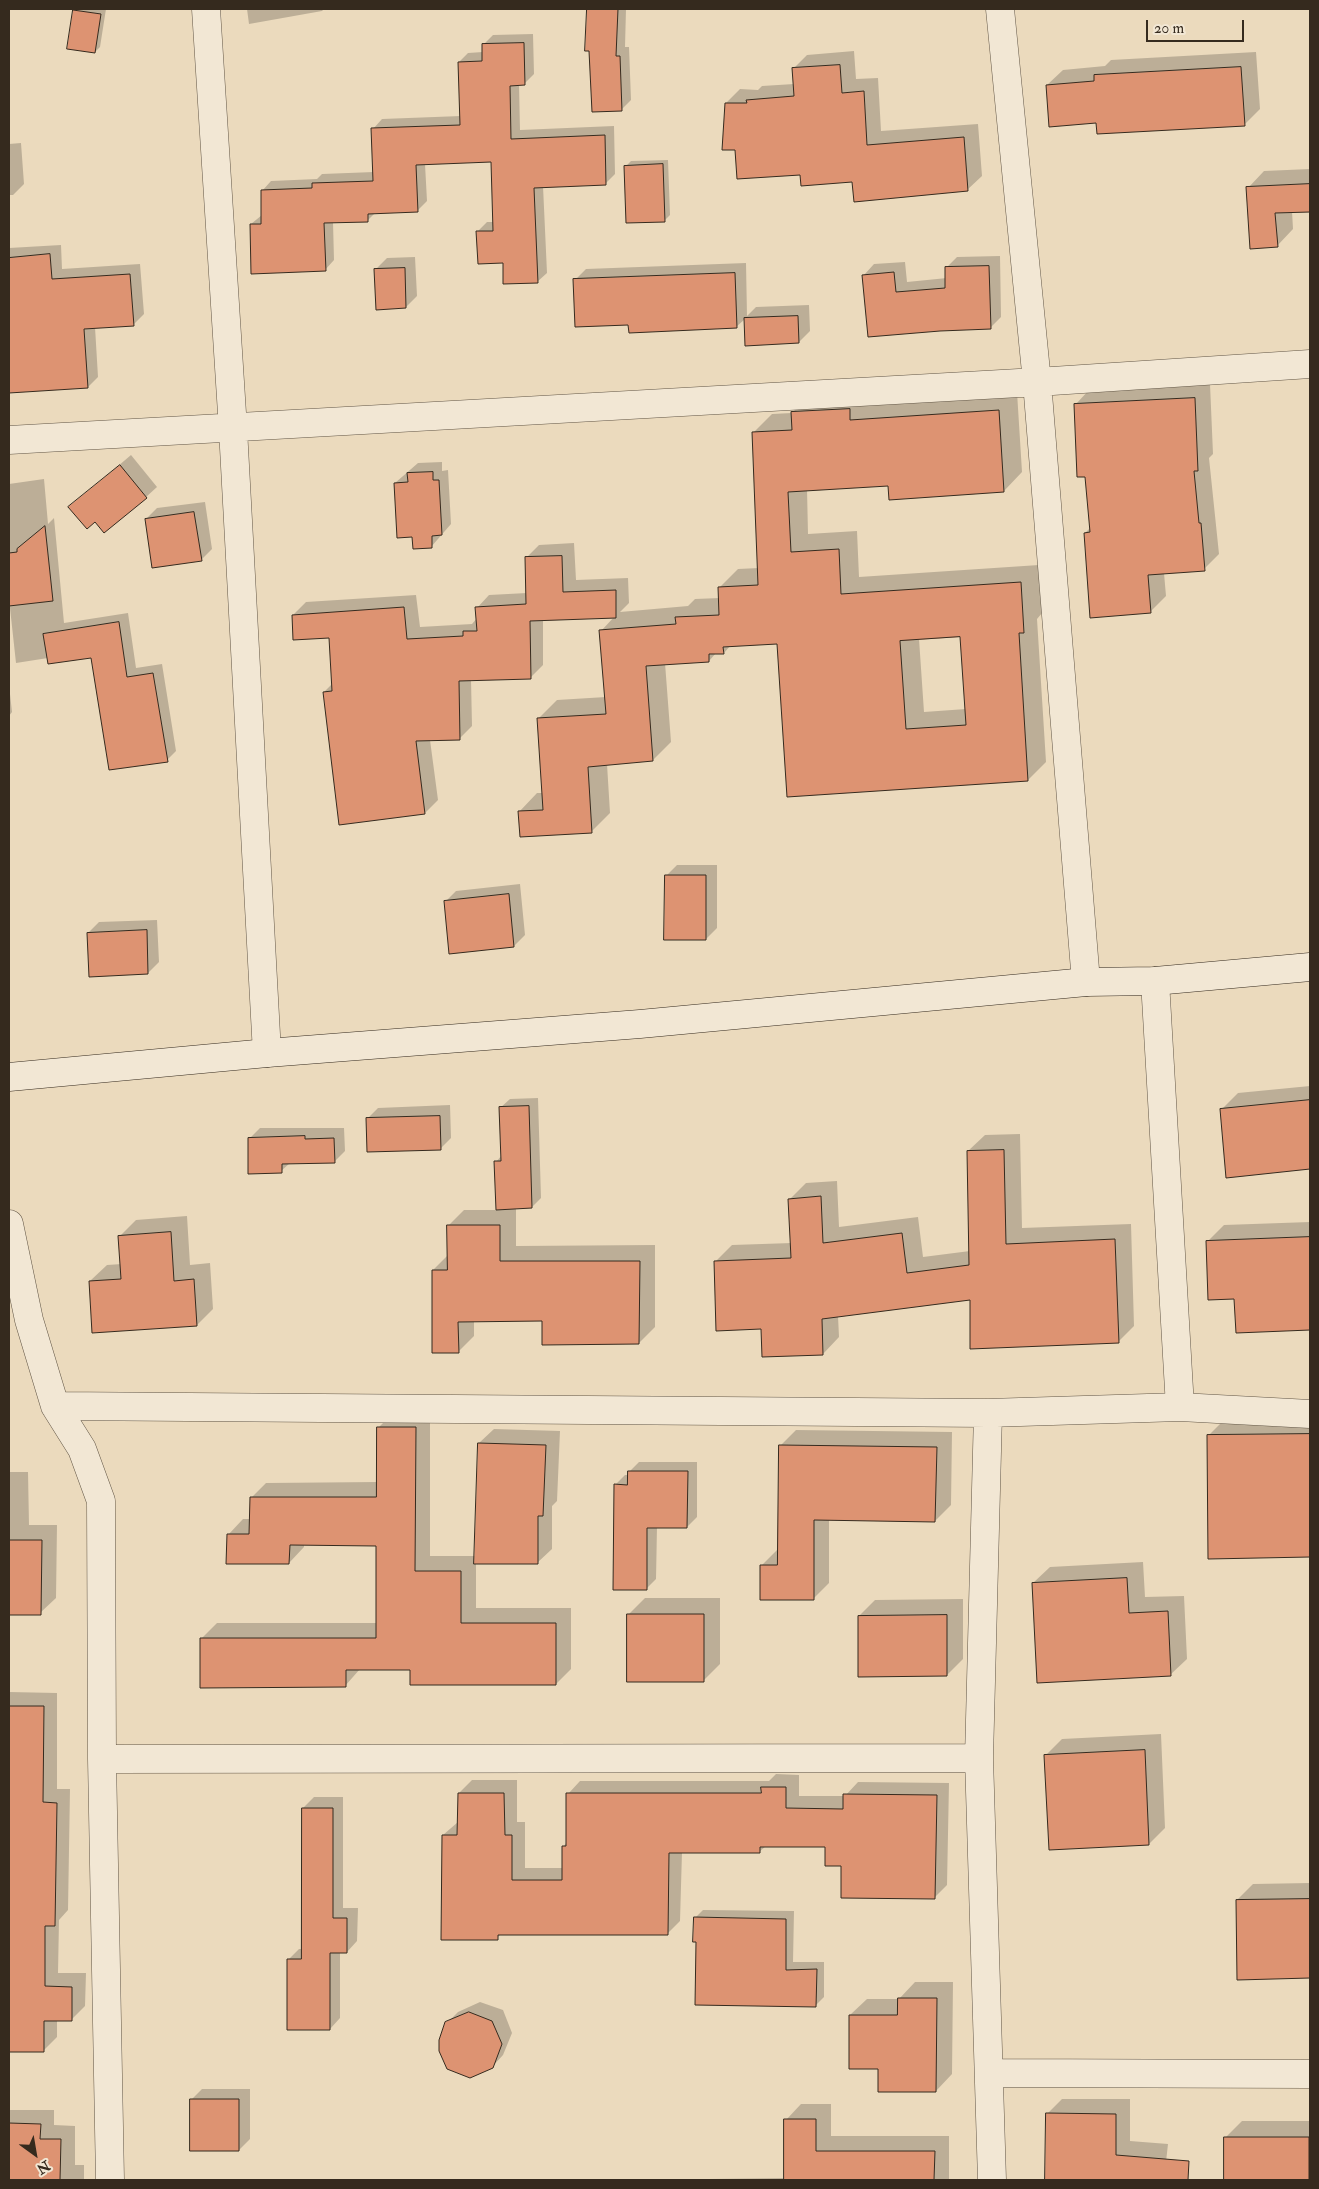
<!DOCTYPE html>
<style>
body{margin:0}
#map{position:relative;width:1319px;height:2189px;overflow:hidden;background:#ebdabd;font-family:"IM FELL Double Pica",serif}
canvas{display:block}
.frame{position:absolute;inset:0;border:10px solid #352a1e;pointer-events:none}
.north{position:absolute;left:10px;top:2129px;width:50px;height:50px;-webkit-text-stroke:4px #f2e7d4;paint-order:stroke;rotate:148deg;font-size:14px;font-weight:700;line-height:20px;text-align:center;color:#352a1e}
.north::after{content:'';display:block;margin:auto;width:18px;height:22px;background:#352a1e;clip-path:polygon(50% 0,100% 100%,50% 72%,0 100%)}
.scale{position:absolute;left:1146px;top:20px;width:98px;height:22px;box-sizing:border-box;border:2px solid #352a1e;border-top:0;padding-left:6px;font-size:15px;line-height:18px;white-space:nowrap;color:#352a1e;-webkit-text-stroke:4px #f2e7d4;paint-order:stroke}
</style>
<div id="map">
<canvas width="1319" height="2189"></canvas>
<div class="frame"></div>
<div class="north">N</div>
<div class="scale">20 m</div>
</div>
<script>
const c = document.querySelector('canvas').getContext('2d');
c.lineJoin = 'round';
function fillPath(path, color) { c.fillStyle = color; c.fill(path, 'evenodd'); }
function trace(path, color, width, dash) { c.strokeStyle = color; c.lineWidth = width; c.lineCap = dash ? 'butt' : 'round'; c.setLineDash(dash || []); c.stroke(path); }
fillPath(new Path2D(`
 M 76,9 L 106,9 L 100,47 L 95,52 L 74,11 Z
 M 247,9 L 324,9 L 322,11 L 249,24 Z
 M 589,9 L 626,9 L 625,47 L 629,47 L 631,100 L 621,110 L 591,49 L 587,49 Z
 M 533,34 L 534,74 L 524,84 L 519,84 L 520,130 L 614,126 L 615,174 L 606,183 L 543,186 L 547,273 L 537,282 L 478,231 L 487,222 L 494,222 L 492,161 L 425,164 L 427,201 L 417,211 L 376,212 L 367,221 L 333,222 L 334,260 L 325,270 L 251,224 L 262,215 L 262,191 L 271,181 L 317,179 L 322,174 L 374,172 L 373,129 L 382,119 L 461,116 L 459,62 L 468,53 L 483,52 L 483,45 L 493,35 Z
 M 854,51 L 856,79 L 878,78 L 881,131 L 978,124 L 982,176 L 967,190 L 801,173 L 736,148 L 726,103 L 740,89 L 758,90 L 762,86 L 794,84 L 793,69 L 807,55 Z
 M 1256,52 L 1260,109 L 1244,125 L 1098,122 L 1047,85 L 1063,70 L 1105,66 L 1111,60 Z
 M 21,143 L 24,184 L 13,195 L 9,195 L 9,144 Z
 M 668,160 L 670,215 L 665,220 L 626,166 L 631,161 Z
 M 1310,169 L 1310,210 L 1292,211 L 1293,229 L 1277,246 L 1248,188 L 1264,171 Z
 M 61,245 L 62,269 L 140,264 L 144,314 L 133,325 L 95,327 L 98,377 L 88,387 L 9,392 L 9,248 Z
 M 1000,256 L 1001,317 L 990,328 L 939,329 L 864,275 L 874,264 L 905,262 L 907,282 L 947,278 L 946,268 L 957,257 Z
 M 415,257 L 417,296 L 406,307 L 376,269 L 387,258 Z
 M 746,263 L 747,316 L 756,307 L 809,305 L 810,331 L 799,342 L 745,319 L 736,327 L 630,324 L 575,280 L 586,269 Z
 M 1210,384 L 1213,454 L 1209,458 L 1219,554 L 1204,569 L 1164,573 L 1166,596 L 1150,612 L 1085,533 L 1090,528 L 1086,475 L 1075,405 L 1090,389 Z
 M 1017,392 L 1022,472 L 1004,491 L 889,484 L 807,489 L 808,534 L 857,531 L 859,577 L 1039,565 L 1042,613 L 1037,619 L 1046,762 L 1028,780 L 788,796 L 779,642 L 731,645 L 724,653 L 716,653 L 709,661 L 665,663 L 671,742 L 653,760 L 607,764 L 610,813 L 592,831 L 519,812 L 537,793 L 543,793 L 539,718 L 557,700 L 606,697 L 601,631 L 615,616 L 543,619 L 543,665 L 530,678 L 471,679 L 472,726 L 459,739 L 430,740 L 438,800 L 425,813 L 324,692 L 333,683 L 331,637 L 293,615 L 306,602 L 416,595 L 420,627 L 472,624 L 477,618 L 477,608 L 489,595 L 527,593 L 526,558 L 539,545 L 574,543 L 576,580 L 628,578 L 629,603 L 620,612 L 688,606 L 695,599 L 720,598 L 719,588 L 738,569 L 759,568 L 754,432 L 772,414 L 792,413 L 811,394 ZM 961,636 L 966,709 L 924,712 L 919,639 Z
 M 131,455 L 157,487 L 146,497 L 95,520 L 70,507 Z
 M 442,462 L 442,471 L 448,470 L 451,524 L 431,547 L 413,536 L 395,483 L 418,463 Z
 M 44,479 L 48,524 L 54,518 L 64,623 L 128,613 L 136,668 L 162,664 L 176,751 L 167,760 L 92,656 L 48,658 L 16,663 L 9,599 L 9,484 Z
 M 205,502 L 212,549 L 201,560 L 146,519 L 157,508 Z
 M 9,685 L 12,712 L 9,716 Z
 M 677,865 L 717,865 L 717,928 L 706,939 L 666,876 Z
 M 520,884 L 525,935 L 514,946 L 445,902 L 456,891 Z
 M 157,920 L 159,962 L 148,973 L 88,933 L 99,922 Z
 M 1310,1086 L 1310,1168 L 1227,1176 L 1221,1110 L 1238,1093 Z
 M 538,1098 L 541,1198 L 532,1207 L 516,1208 L 516,1246 L 655,1245 L 655,1327 L 639,1343 L 544,1320 L 474,1320 L 474,1336 L 458,1352 L 433,1270 L 448,1255 L 448,1226 L 464,1210 L 497,1210 L 496,1162 L 502,1155 L 500,1108 L 510,1099 Z
 M 450,1105 L 451,1138 L 440,1149 L 367,1119 L 378,1108 Z
 M 260,1128 L 344,1128 L 345,1151 L 334,1162 L 290,1163 L 281,1171 L 249,1139 Z
 M 1020,1134 L 1022,1228 L 1131,1224 L 1134,1326 L 1118,1342 L 971,1298 L 838,1316 L 839,1337 L 823,1354 L 763,1328 L 716,1261 L 732,1245 L 792,1243 L 790,1199 L 806,1183 L 837,1181 L 839,1227 L 918,1217 L 923,1257 L 970,1251 L 968,1151 L 985,1135 Z
 M 187,1216 L 190,1265 L 210,1263 L 213,1309 L 197,1325 L 90,1281 L 107,1265 L 122,1264 L 120,1236 L 136,1220 Z
 M 1310,1222 L 1310,1329 L 1237,1332 L 1235,1297 L 1207,1242 L 1224,1225 Z
 M 393,1413 L 430,1413 L 430,1556 L 475,1556 L 479,1443 L 494,1429 L 560,1431 L 557,1501 L 552,1506 L 552,1549 L 537,1563 L 476,1563 L 476,1608 L 571,1608 L 571,1669 L 556,1684 L 411,1669 L 360,1669 L 345,1686 L 201,1639 L 217,1623 L 377,1623 L 377,1544 L 304,1544 L 304,1547 L 289,1563 L 228,1535 L 243,1519 L 251,1519 L 251,1498 L 266,1483 L 378,1482 L 378,1428 Z
 M 1310,1413 L 1310,1556 L 1209,1557 L 1208,1436 L 1230,1414 Z
 M 796,1430 L 952,1432 L 951,1505 L 935,1521 L 829,1519 L 829,1583 L 813,1599 L 762,1565 L 777,1550 L 781,1445 Z
 M 639,1462 L 697,1462 L 697,1517 L 687,1527 L 657,1527 L 656,1579 L 646,1589 L 615,1485 L 625,1475 L 629,1475 L 629,1472 Z
 M 9,1472 L 28,1472 L 29,1525 L 57,1525 L 56,1598 L 40,1613 L 9,1613 Z
 M 1143,1562 L 1145,1597 L 1184,1596 L 1187,1659 L 1170,1675 L 1033,1583 L 1050,1567 Z
 M 645,1598 L 720,1598 L 720,1664 L 703,1681 L 628,1615 Z
 M 963,1599 L 963,1659 L 947,1675 L 859,1616 L 875,1600 Z
 M 9,1692 L 57,1693 L 57,1789 L 70,1789 L 68,1910 L 59,1920 L 58,1973 L 86,1973 L 85,2006 L 71,2020 L 57,2020 L 57,2037 L 43,2051 L 9,2050 Z
 M 1161,1734 L 1165,1828 L 1149,1844 L 1046,1755 L 1062,1739 Z
 M 776,1774 L 799,1775 L 799,1796 L 845,1796 L 858,1782 L 949,1783 L 947,1885 L 934,1898 L 843,1865 L 826,1846 L 766,1846 L 759,1852 L 682,1852 L 680,1921 L 667,1934 L 501,1934 L 497,1938 L 443,1835 L 458,1822 L 459,1793 L 472,1780 L 517,1780 L 517,1822 L 525,1822 L 525,1868 L 563,1868 L 563,1847 L 567,1842 L 568,1794 L 580,1781 L 769,1781 Z
 M 314,1797 L 343,1797 L 343,1908 L 358,1908 L 357,1941 L 347,1952 L 340,1952 L 340,2018 L 330,2029 L 288,1960 L 299,1949 L 302,1949 L 303,1808 Z
 M 1310,1883 L 1310,1977 L 1238,1978 L 1237,1900 L 1253,1884 Z
 M 703,1910 L 794,1911 L 793,1962 L 824,1962 L 824,1997 L 816,2005 L 697,1941 L 695,1918 Z
 M 915,1982 L 953,1982 L 952,2074 L 936,2091 L 879,2067 L 850,2015 L 867,1999 L 899,1999 Z
 M 480,2002 L 503,2010 L 512,2033 L 503,2055 L 492,2067 L 447,2023 L 458,2012 Z
 M 202,2089 L 250,2089 L 250,2139 L 239,2150 L 191,2100 Z
 M 1062,2099 L 1130,2099 L 1130,2141 L 1168,2144 L 1165,2171 L 1156,2180 L 1046,2180 L 1048,2113 Z
 M 801,2104 L 831,2104 L 831,2136 L 949,2136 L 949,2180 L 632,2180 L 785,2178 L 786,2120 Z
 M 9,2110 L 54,2110 L 54,2125 L 75,2126 L 75,2165 L 84,2165 L 84,2180 L 9,2180 Z
 M 1242,2121 L 1310,2121 L 1310,2180 L 1225,2180 L 1226,2137 Z`), '#0003');
const building = new Path2D(`
 M 587,9 L 618,9 L 616,56 L 620,56 L 622,111 L 592,112 L 589,51 L 585,51 Z
 M 73,10 L 101,14 L 95,53 L 67,49 Z
 M 524,43 L 525,85 L 510,86 L 511,139 L 605,135 L 606,185 L 534,188 L 538,283 L 503,284 L 503,263 L 478,264 L 476,231 L 493,231 L 491,162 L 416,165 L 418,212 L 368,214 L 368,222 L 324,223 L 326,271 L 251,274 L 250,224 L 261,224 L 261,190 L 312,188 L 312,183 L 373,181 L 371,128 L 460,125 L 458,62 L 482,61 L 482,44 Z
 M 840,65 L 842,93 L 864,91 L 867,145 L 964,137 L 968,191 L 854,202 L 852,182 L 801,186 L 800,175 L 737,179 L 735,150 L 722,150 L 725,103 L 747,103 L 746,100 L 794,96 L 792,68 Z
 M 1241,67 L 1245,126 L 1097,134 L 1096,123 L 1049,127 L 1046,85 L 1094,81 L 1094,75 Z
 M 663,164 L 665,222 L 626,223 L 624,166 Z
 M 1310,184 L 1310,212 L 1275,213 L 1278,247 L 1250,249 L 1246,187 Z
 M 50,254 L 52,279 L 130,274 L 134,326 L 84,329 L 88,388 L 9,393 L 9,258 Z
 M 989,266 L 991,329 L 940,331 L 868,337 L 862,275 L 894,272 L 896,292 L 945,288 L 945,267 Z
 M 405,268 L 406,308 L 376,310 L 374,269 Z
 M 735,273 L 737,328 L 629,333 L 628,325 L 575,327 L 573,279 Z
 M 798,316 L 799,343 L 745,346 L 744,318 Z
 M 1195,398 L 1198,471 L 1194,471 L 1199,523 L 1201,523 L 1205,571 L 1148,575 L 1151,613 L 1090,618 L 1084,533 L 1090,532 L 1085,477 L 1077,477 L 1074,404 Z
 M 850,409 L 850,420 L 999,410 L 1004,492 L 889,500 L 888,486 L 788,492 L 791,552 L 839,549 L 841,594 L 1021,582 L 1024,633 L 1019,633 L 1028,781 L 787,797 L 777,644 L 723,647 L 724,654 L 709,654 L 709,662 L 646,666 L 653,761 L 588,767 L 592,833 L 520,837 L 518,811 L 543,810 L 537,718 L 606,714 L 599,630 L 676,624 L 675,617 L 719,615 L 718,587 L 758,585 L 752,432 L 792,430 L 791,412 ZM 960,637 L 966,725 L 906,729 L 900,641 Z
 M 120,465 L 147,498 L 104,533 L 95,522 L 87,529 L 68,507 Z
 M 433,472 L 433,480 L 439,480 L 442,535 L 432,536 L 432,548 L 413,549 L 412,537 L 397,538 L 394,483 L 408,482 L 407,473 Z
 M 194,512 L 202,561 L 152,568 L 145,519 Z
 M 45,526 L 53,601 L 9,606 L 9,553 L 17,552 L 17,549 Z
 M 562,556 L 563,592 L 616,590 L 616,618 L 530,621 L 531,679 L 459,681 L 460,740 L 416,741 L 425,814 L 339,825 L 323,692 L 332,691 L 329,638 L 293,640 L 292,615 L 404,607 L 407,639 L 463,636 L 463,631 L 477,631 L 475,607 L 526,604 L 525,557 Z
 M 119,622 L 127,677 L 153,673 L 168,762 L 109,770 L 91,658 L 48,664 L 43,634 Z
 M 665,875 L 706,875 L 706,940 L 664,940 Z
 M 509,894 L 514,947 L 449,954 L 444,901 Z
 M 147,930 L 148,974 L 89,977 L 87,933 Z
 M 1310,1100 L 1310,1169 L 1226,1178 L 1220,1109 Z
 M 529,1106 L 532,1208 L 496,1210 L 494,1161 L 501,1161 L 499,1107 Z
 M 440,1116 L 441,1150 L 367,1152 L 366,1118 Z
 M 305,1136 L 305,1139 L 334,1138 L 335,1163 L 282,1164 L 282,1173 L 248,1174 L 248,1138 Z
 M 1004,1150 L 1006,1244 L 1115,1239 L 1119,1343 L 970,1349 L 970,1300 L 822,1319 L 823,1355 L 762,1357 L 761,1329 L 716,1331 L 714,1261 L 791,1258 L 788,1199 L 821,1196 L 823,1243 L 902,1233 L 907,1273 L 969,1265 L 967,1151 Z
 M 447,1225 L 500,1225 L 500,1261 L 640,1261 L 639,1344 L 542,1345 L 542,1321 L 458,1322 L 459,1353 L 432,1353 L 432,1270 L 447,1270 Z
 M 171,1232 L 174,1281 L 194,1279 L 197,1326 L 92,1333 L 89,1281 L 121,1279 L 118,1236 Z
 M 1310,1237 L 1310,1330 L 1236,1333 L 1234,1299 L 1208,1300 L 1206,1241 Z
 M 377,1427 L 416,1427 L 415,1571 L 461,1571 L 461,1623 L 556,1623 L 556,1685 L 410,1685 L 410,1670 L 346,1670 L 346,1687 L 200,1688 L 200,1638 L 376,1638 L 376,1546 L 290,1545 L 289,1564 L 226,1564 L 227,1534 L 249,1534 L 250,1497 L 376,1497 Z
 M 1310,1434 L 1310,1557 L 1208,1559 L 1207,1435 Z
 M 478,1443 L 546,1445 L 543,1516 L 538,1516 L 538,1564 L 474,1564 Z
 M 779,1445 L 937,1447 L 935,1522 L 814,1520 L 814,1600 L 760,1600 L 760,1565 L 777,1565 Z
 M 628,1471 L 688,1471 L 687,1528 L 647,1528 L 647,1590 L 613,1590 L 614,1484 L 627,1485 Z
 M 9,1540 L 42,1540 L 41,1615 L 9,1615 Z
 M 1127,1578 L 1129,1613 L 1168,1611 L 1171,1676 L 1037,1683 L 1032,1583 Z
 M 627,1614 L 704,1614 L 704,1682 L 627,1682 Z
 M 947,1615 L 947,1676 L 858,1677 L 858,1616 Z
 M 9,1706 L 44,1706 L 43,1802 L 57,1803 L 55,1926 L 45,1926 L 45,1986 L 72,1987 L 72,2021 L 44,2021 L 44,2052 L 9,2052 Z
 M 1145,1750 L 1149,1845 L 1049,1850 L 1044,1755 Z
 M 761,1787 L 786,1787 L 786,1808 L 843,1809 L 843,1794 L 937,1795 L 935,1899 L 841,1898 L 841,1866 L 825,1866 L 825,1847 L 760,1847 L 760,1853 L 669,1853 L 668,1935 L 498,1935 L 498,1940 L 441,1940 L 442,1835 L 457,1835 L 458,1793 L 504,1793 L 505,1835 L 512,1835 L 512,1880 L 562,1880 L 562,1846 L 566,1846 L 566,1793 L 761,1793 Z
 M 302,1808 L 333,1808 L 333,1918 L 347,1918 L 347,1953 L 330,1953 L 330,2030 L 287,2030 L 287,1959 L 301,1959 Z
 M 1310,1899 L 1310,1978 L 1237,1980 L 1236,1900 Z
 M 694,1917 L 786,1919 L 786,1970 L 817,1969 L 816,2007 L 695,2005 L 696,1942 L 693,1942 Z
 M 898,1998 L 937,1998 L 936,2092 L 878,2092 L 878,2069 L 849,2069 L 849,2015 L 897,2015 Z
 M 469,2012 L 492,2021 L 502,2044 L 493,2068 L 470,2078 L 447,2069 L 439,2051 L 439,2040 L 445,2022 Z
 M 190,2099 L 239,2099 L 239,2151 L 190,2151 Z
 M 1046,2113 L 1116,2114 L 1116,2155 L 1189,2161 L 1188,2180 L 1045,2180 Z
 M 784,2119 L 816,2119 L 816,2151 L 935,2151 L 934,2180 L 784,2180 Z
 M 9,2123 L 41,2124 L 40,2139 L 61,2139 L 60,2180 L 9,2180 Z
 M 1224,2137 L 1309,2137 L 1309,2180 L 1224,2180 Z`);
fillPath(building, '#dd9372');
trace(building, '#352a1e', 1);
const street = new Path2D(`
 M 206,9 L 233,429 L 267,1053
 M 9,440 L 1037,382 L 1000,9
 M 1155,981 L 1180,1407
 M 1086,982 L 1037,382 L 1310,364
 M 9,1224 L 29,1320 L 55,1406 L 82,1449 L 101,1501 L 102,1759 L 110,2180
 M 55,1406 L 988,1413 L 1180,1407 L 1310,1414
 M 988,1413 L 979,1758 L 992,2180
 M 102,1759 L 979,1758
 M 989,2073 L 1310,2074`);
const secondary = new Path2D(`
 M 9,1077 L 267,1053 L 640,1024 L 1086,982 L 1155,981 L 1310,967`);
trace(street, '#625646', 29);
trace(secondary, '#352a1e', 29);
trace(street, '#f2e7d4', 28);
trace(secondary, '#f2e7d4', 28);
</script>
